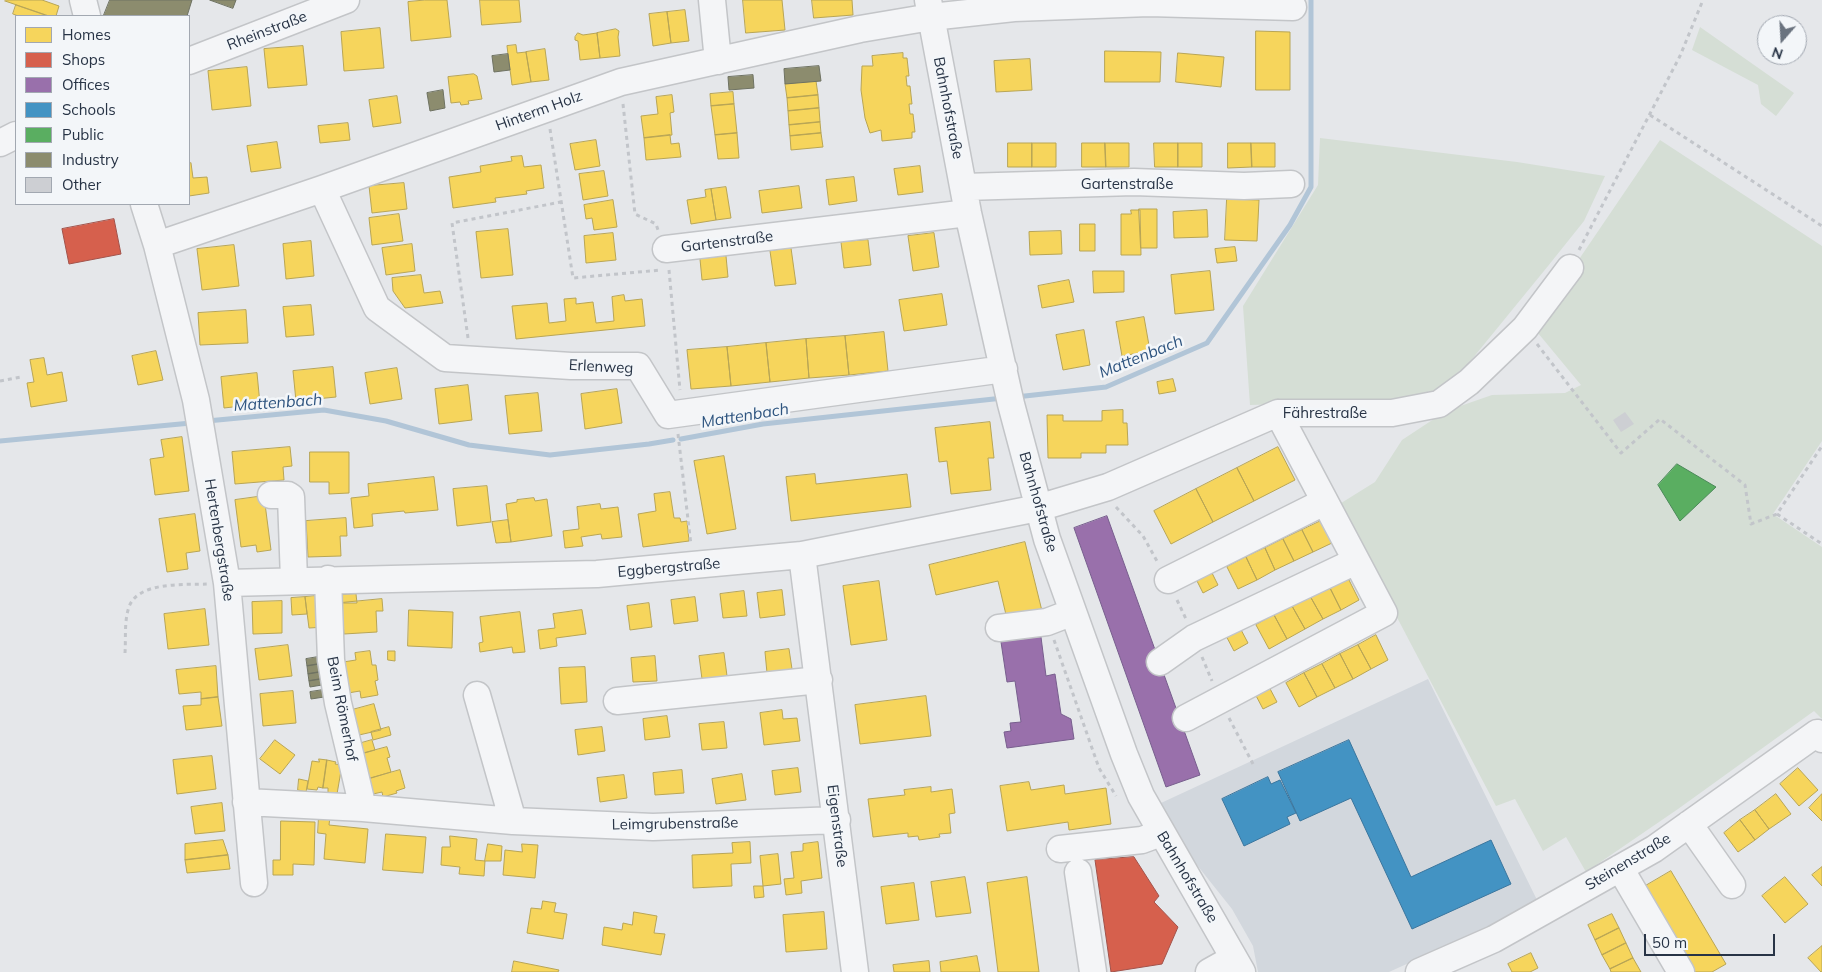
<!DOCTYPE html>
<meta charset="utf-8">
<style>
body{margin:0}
#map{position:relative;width:1822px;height:972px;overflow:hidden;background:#e5e7ea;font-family:Mulish,sans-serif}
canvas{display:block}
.legend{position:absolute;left:15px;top:15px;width:175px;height:190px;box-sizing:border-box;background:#f3f6f9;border:1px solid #a2a8b1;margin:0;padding:6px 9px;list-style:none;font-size:15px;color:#283446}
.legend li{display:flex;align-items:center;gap:10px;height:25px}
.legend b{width:25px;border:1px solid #a2a8b1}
.north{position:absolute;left:1757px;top:15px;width:50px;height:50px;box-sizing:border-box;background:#f3f6f9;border:1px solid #a2a8b1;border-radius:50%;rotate:199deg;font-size:14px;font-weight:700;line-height:20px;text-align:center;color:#283446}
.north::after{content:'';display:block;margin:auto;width:18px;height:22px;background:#6a737f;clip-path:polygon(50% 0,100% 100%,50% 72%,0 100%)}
.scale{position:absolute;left:1644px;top:934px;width:131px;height:22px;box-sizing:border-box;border:2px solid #283446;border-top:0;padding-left:6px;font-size:15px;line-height:18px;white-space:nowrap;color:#283446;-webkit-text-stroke:4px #f3f6f9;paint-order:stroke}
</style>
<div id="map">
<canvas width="1822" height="972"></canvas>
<ul class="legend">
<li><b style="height:14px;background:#f6d55c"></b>Homes</li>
<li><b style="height:14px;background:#d6604d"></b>Shops</li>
<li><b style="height:14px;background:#9970ab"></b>Offices</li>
<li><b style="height:14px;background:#4393c3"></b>Schools</li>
<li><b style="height:14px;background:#5aae61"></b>Public</li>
<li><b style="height:14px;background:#8c8c6e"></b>Industry</li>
<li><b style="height:14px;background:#cdcfd3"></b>Other</li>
</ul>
<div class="north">N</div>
<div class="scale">50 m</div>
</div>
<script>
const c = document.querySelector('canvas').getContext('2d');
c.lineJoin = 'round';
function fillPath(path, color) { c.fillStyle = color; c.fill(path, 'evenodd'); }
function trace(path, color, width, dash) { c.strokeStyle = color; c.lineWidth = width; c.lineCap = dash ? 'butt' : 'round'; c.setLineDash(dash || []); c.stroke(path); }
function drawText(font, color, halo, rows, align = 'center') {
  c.font = font + ' Mulish,sans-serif'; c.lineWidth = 5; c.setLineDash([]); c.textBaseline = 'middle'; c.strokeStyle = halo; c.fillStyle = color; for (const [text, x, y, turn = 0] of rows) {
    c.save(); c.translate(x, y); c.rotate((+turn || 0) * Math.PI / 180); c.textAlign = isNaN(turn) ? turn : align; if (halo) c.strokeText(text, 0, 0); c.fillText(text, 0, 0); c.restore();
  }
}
fillPath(new Path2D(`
 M 1428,679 L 1539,904 L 1389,972 L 1258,972 L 1253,946 L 1232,909 L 1193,860 L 1161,803 Z`), '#d2d7dd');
fillPath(new Path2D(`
 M 1700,27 L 1794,93 L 1776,116 L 1761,104 L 1758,85 L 1692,50 Z
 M 1320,138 L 1517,162 L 1605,176 L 1584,221 L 1548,266 L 1468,364 L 1437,390 L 1387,401 L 1250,405 L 1243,306 L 1318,185 Z
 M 1660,140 L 1822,246 L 1822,441 L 1773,514 L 1822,547 L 1822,719 L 1814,711 L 1678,809 L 1586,872 L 1566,837 L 1543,851 L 1515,799 L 1496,806 L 1338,505 L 1375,482 L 1402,440 L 1446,411 L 1492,395 L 1565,393 L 1581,385 L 1533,327 Z`), '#d5ded5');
const homes = new Path2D(`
 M 6,0 L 42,0 L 59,6 L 56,16 L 49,16 L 5,1 Z
 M 425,0 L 447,0 L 451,37 L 411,41 L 408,2 Z
 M 480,0 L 519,0 L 521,22 L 482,25 Z
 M 743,0 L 782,0 L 785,30 L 746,33 Z
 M 812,0 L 852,0 L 853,15 L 814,18 Z
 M 16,5 L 45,15 L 44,16 L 18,16 L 13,14 Z
 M 685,10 L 689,41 L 671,43 L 667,12 Z
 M 667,12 L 671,43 L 653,46 L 649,14 Z
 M 380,28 L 384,68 L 344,71 L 341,32 Z
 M 616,29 L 619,31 L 618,37 L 620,56 L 600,58 L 597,33 Z
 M 1256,31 L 1290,32 L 1290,90 L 1256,90 Z
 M 578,33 L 583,35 L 597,33 L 600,58 L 580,60 L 578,41 L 575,40 L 575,37 Z
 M 516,45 L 517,53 L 526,52 L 531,82 L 512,85 L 507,46 Z
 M 303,46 L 307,85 L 268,88 L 264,49 Z
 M 545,49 L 549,80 L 531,82 L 526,52 Z
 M 1105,51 L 1161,52 L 1160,82 L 1105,82 Z
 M 903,53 L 903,58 L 907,58 L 909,76 L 906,76 L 907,86 L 910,86 L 912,104 L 909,104 L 910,114 L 913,114 L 915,132 L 912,132 L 912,138 L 882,141 L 881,130 L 870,133 L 865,118 L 861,90 L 862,66 L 873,66 L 872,56 Z
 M 1178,53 L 1224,57 L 1221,87 L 1176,82 Z
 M 1030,59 L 1032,90 L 996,92 L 994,61 Z
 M 247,67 L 251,106 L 212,110 L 208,71 Z
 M 474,74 L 477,76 L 482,99 L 468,101 L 469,104 L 461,105 L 460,102 L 451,103 L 448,77 Z
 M 816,81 L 818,95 L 787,98 L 785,84 Z
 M 733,92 L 734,104 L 711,106 L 710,94 Z
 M 672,95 L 674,112 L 670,113 L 672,135 L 644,138 L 641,116 L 658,114 L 656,97 Z
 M 818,95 L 819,108 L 788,111 L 787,98 Z
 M 397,96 L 401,123 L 373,127 L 369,100 Z
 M 734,104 L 737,133 L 715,135 L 711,106 Z
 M 819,108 L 820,122 L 789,125 L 788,111 Z
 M 820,122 L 821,133 L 790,136 L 789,125 Z
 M 348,123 L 350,140 L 320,143 L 318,126 Z
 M 737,133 L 739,158 L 718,159 L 715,135 Z
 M 821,133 L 823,147 L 791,150 L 790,136 Z
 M 670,135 L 671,144 L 679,143 L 681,157 L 646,160 L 644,138 Z
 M 596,140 L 600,166 L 575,170 L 570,144 Z
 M 277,142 L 281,168 L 251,172 L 247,146 Z
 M 1008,143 L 1032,143 L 1032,167 L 1008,167 Z
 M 1032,143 L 1056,143 L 1056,167 L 1032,167 Z
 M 1082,143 L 1105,143 L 1106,167 L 1082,167 Z
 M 1105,143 L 1129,143 L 1129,167 L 1106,167 Z
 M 1154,143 L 1178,143 L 1178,167 L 1155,167 Z
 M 1178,143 L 1202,143 L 1202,167 L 1178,167 Z
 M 1228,143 L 1251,143 L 1252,167 L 1228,168 Z
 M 1251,143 L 1275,143 L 1275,167 L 1252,167 Z
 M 522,156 L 524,167 L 541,165 L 544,188 L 526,191 L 527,194 L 495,198 L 496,202 L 453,208 L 449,177 L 481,172 L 480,166 L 512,161 L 511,157 Z
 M 191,163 L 193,178 L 207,177 L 209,193 L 189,196 L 189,164 Z
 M 920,166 L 923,192 L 898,195 L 894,169 Z
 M 604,171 L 608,196 L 583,200 L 579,174 Z
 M 854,177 L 857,201 L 829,205 L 826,180 Z
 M 404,183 L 407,209 L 372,213 L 369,186 Z
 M 799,186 L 802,208 L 762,213 L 759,191 Z
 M 726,187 L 731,218 L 716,220 L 711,189 Z
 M 711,189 L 716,220 L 691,224 L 687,200 L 706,197 L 705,190 Z
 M 1227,199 L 1259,200 L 1257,241 L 1225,240 Z
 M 613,200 L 617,227 L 594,230 L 592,218 L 586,219 L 584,205 Z
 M 1139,209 L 1157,209 L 1157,248 L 1141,248 Z
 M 1131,210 L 1140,210 L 1141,255 L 1121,255 L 1121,214 L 1131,214 Z
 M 1207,210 L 1208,237 L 1174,238 L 1173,212 Z
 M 399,214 L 403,241 L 372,245 L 369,218 Z
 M 1080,224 L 1095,224 L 1095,251 L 1080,251 Z
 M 508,229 L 513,275 L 481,278 L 476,232 Z
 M 1061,231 L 1062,254 L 1030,255 L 1029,232 Z
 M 613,233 L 616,260 L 586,263 L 584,236 Z
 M 934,233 L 939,267 L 913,271 L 908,236 Z
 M 868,240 L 871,265 L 844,268 L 841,242 Z
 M 311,241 L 314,276 L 286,279 L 283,244 Z
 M 412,244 L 415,271 L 386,275 L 382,248 Z
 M 234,245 L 239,286 L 202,290 L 197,249 Z
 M 1235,247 L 1237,261 L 1217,263 L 1215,249 Z
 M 791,248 L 796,284 L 775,286 L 770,251 Z
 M 726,256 L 728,277 L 702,280 L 700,259 Z
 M 1093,271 L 1124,271 L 1124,292 L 1094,293 Z
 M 1210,271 L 1214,310 L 1175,314 L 1171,275 Z
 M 421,275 L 424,293 L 440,291 L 443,303 L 405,308 L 393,291 L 392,278 Z
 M 1069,280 L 1074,302 L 1042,308 L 1038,286 Z
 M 942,294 L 947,325 L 904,331 L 899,300 Z
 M 624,295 L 625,301 L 642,299 L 645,326 L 516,339 L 512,306 L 547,303 L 549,323 L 566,321 L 564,299 L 576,298 L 576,304 L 593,302 L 596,323 L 614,321 L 612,297 Z
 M 311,305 L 314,335 L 286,337 L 283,307 Z
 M 246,310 L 248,343 L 200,345 L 198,313 Z
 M 1144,317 L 1150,351 L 1122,356 L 1116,322 Z
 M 1084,330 L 1090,365 L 1063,370 L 1056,335 Z
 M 884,332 L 888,371 L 849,375 L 845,336 Z
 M 845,336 L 849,375 L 809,378 L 806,339 Z
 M 806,339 L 809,378 L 770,382 L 766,343 Z
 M 766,343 L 770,382 L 731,386 L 727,347 Z
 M 727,347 L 731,386 L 691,389 L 687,350 Z
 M 156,351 L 163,380 L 138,385 L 132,356 Z
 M 44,358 L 47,375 L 62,372 L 67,401 L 31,407 L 27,383 L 34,382 L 30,360 Z
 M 333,367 L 336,397 L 296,401 L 293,371 Z
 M 397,368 L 402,399 L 370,404 L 365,373 Z
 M 257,373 L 260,404 L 224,408 L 221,377 Z
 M 1173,379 L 1176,391 L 1159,394 L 1157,382 Z
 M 468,385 L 472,420 L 439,424 L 435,389 Z
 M 617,389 L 622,423 L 585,429 L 581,394 Z
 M 538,393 L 542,431 L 509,434 L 505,396 Z
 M 1123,410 L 1123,423 L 1127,423 L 1128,445 L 1106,445 L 1106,453 L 1081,453 L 1081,458 L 1048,458 L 1047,415 L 1063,415 L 1063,421 L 1102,421 L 1102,411 Z
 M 990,422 L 994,458 L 988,458 L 991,490 L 951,494 L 947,461 L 939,462 L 935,428 Z
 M 182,437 L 189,491 L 155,495 L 150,459 L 164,457 L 161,440 Z
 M 290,447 L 292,466 L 283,467 L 284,480 L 235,484 L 232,452 Z
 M 1278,447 L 1295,480 L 1254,501 L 1237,468 Z
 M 310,452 L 349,452 L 349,493 L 329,494 L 329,482 L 310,482 Z
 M 724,456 L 736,529 L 707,534 L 694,461 Z
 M 1237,468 L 1254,501 L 1213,522 L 1196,489 Z
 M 815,474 L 816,484 L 907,474 L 911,507 L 791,521 L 786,477 Z
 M 434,477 L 438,510 L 405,513 L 404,511 L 372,514 L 373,526 L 354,528 L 351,498 L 369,496 L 368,484 Z
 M 487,486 L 491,522 L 457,526 L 453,489 Z
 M 1196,489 L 1213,522 L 1171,544 L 1154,511 Z
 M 670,492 L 674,518 L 680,518 L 681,522 L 687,521 L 689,541 L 643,547 L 638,514 L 656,511 L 654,494 Z
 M 264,496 L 271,550 L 257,552 L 256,545 L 241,547 L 235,500 Z
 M 534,498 L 535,501 L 547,499 L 552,536 L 511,542 L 506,504 L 517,502 L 517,500 Z
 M 600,504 L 601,509 L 618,507 L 622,537 L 602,539 L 601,534 L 581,537 L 583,546 L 565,548 L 563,531 L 579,529 L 577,507 Z
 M 195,514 L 200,551 L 186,553 L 188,569 L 167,572 L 159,519 Z
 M 346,518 L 347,536 L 340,536 L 341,556 L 308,557 L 306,521 Z
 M 508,520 L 511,542 L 496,543 L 492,522 Z
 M 1321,521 L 1332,543 L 1313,552 L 1302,530 Z
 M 1302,530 L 1313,552 L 1294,561 L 1283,539 Z
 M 1283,539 L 1294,561 L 1275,570 L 1265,548 Z
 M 1025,542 L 1042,611 L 1007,619 L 998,581 L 936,595 L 929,565 Z
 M 1265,548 L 1275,570 L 1257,580 L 1246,557 Z
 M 1246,557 L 1257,580 L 1238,589 L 1227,567 Z
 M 1208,565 L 1218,585 L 1203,593 L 1193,573 Z
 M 1347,576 L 1359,600 L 1341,610 L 1329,586 Z
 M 879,581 L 887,640 L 851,645 L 843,586 Z
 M 1329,586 L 1341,610 L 1323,619 L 1310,596 Z
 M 782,590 L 785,615 L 760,618 L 757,593 Z
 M 744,591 L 747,616 L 723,618 L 720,594 Z
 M 356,594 L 357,603 L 341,603 L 341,595 Z
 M 324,595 L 326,627 L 309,628 L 305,597 Z
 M 1310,596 L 1323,619 L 1305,629 L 1292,606 Z
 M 305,597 L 307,614 L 292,615 L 291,598 Z
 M 695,597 L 698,621 L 674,624 L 671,600 Z
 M 382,599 L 383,611 L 376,611 L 377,632 L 344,634 L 341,603 Z
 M 282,601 L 282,633 L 253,634 L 252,602 Z
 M 649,603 L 652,627 L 630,630 L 627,606 Z
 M 1292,606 L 1305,629 L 1287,639 L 1274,615 Z
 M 205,609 L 209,645 L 168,649 L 164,614 Z
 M 409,610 L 453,612 L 452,648 L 408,646 Z
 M 582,610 L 586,634 L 556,638 L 557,646 L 540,649 L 538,630 L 555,628 L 553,614 Z
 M 520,612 L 525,652 L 513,653 L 512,647 L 480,652 L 479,643 L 483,642 L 480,617 Z
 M 1274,615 L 1287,639 L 1269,649 L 1256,625 Z
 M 1238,624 L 1248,643 L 1234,651 L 1224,632 Z
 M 1376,635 L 1388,660 L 1371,669 L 1358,645 Z
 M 288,645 L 292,676 L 259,680 L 255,649 Z
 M 1358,645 L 1371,669 L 1353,679 L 1340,654 Z
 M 789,649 L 792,669 L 767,673 L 765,652 Z
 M 370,651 L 372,665 L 376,665 L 378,680 L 375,681 L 378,695 L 361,698 L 360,691 L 348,693 L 343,662 L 356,660 L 355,653 Z
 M 388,651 L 395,651 L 395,661 L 388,660 Z
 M 724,653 L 727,676 L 702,679 L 699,656 Z
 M 1340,654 L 1353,679 L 1335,688 L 1322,664 Z
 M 655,656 L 657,681 L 633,682 L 631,658 Z
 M 1322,664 L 1335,688 L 1317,697 L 1304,673 Z
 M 216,666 L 218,697 L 201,699 L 201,692 L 179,694 L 176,670 Z
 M 585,667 L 587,702 L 561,704 L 559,668 Z
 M 1304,673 L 1317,697 L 1299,707 L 1286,683 Z
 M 1267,683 L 1277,702 L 1263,709 L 1253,690 Z
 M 293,691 L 296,723 L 263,726 L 260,694 Z
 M 926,696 L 931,736 L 860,744 L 855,705 Z
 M 218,697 L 222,726 L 186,730 L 183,706 L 201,705 L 201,699 Z
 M 374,704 L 381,730 L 359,735 L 352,710 Z
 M 782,710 L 783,719 L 797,718 L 800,741 L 764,745 L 760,713 Z
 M 667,716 L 670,737 L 645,740 L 643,719 Z
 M 724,722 L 727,748 L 702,750 L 699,724 Z
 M 389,727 L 391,735 L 373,740 L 371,732 Z
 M 602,727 L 605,751 L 578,755 L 575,730 Z
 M 275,740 L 295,755 L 280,774 L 260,759 Z
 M 372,740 L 375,750 L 361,754 L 358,744 Z
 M 387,747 L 390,757 L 387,758 L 391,772 L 368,779 L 361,754 Z
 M 212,756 L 216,789 L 177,794 L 173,760 Z
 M 319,759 L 327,760 L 323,788 L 318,787 L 317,790 L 307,789 L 312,761 L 319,762 Z
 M 327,760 L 336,762 L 335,764 L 342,765 L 337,794 L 328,793 L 328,788 L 323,788 Z
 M 798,768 L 801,792 L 775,795 L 772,771 Z
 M 1798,768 L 1818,790 L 1799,806 L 1780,784 Z
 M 400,770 L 405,788 L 396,791 L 397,793 L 383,797 L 382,792 L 373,794 L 368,779 Z
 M 682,770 L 684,793 L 655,795 L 653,773 Z
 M 742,774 L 746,800 L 716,804 L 712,779 Z
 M 624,775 L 627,798 L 600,802 L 597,778 Z
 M 299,779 L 308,781 L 306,792 L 298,790 Z
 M 1029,782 L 1031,790 L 1064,785 L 1065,794 L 1106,788 L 1111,824 L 1069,830 L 1068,822 L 1007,831 L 1000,786 Z
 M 931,787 L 931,792 L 952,789 L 955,813 L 949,814 L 951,833 L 939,834 L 940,837 L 919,840 L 918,836 L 908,837 L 908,833 L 873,837 L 868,799 L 905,795 L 904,790 Z
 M 1776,794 L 1791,814 L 1769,829 L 1755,810 Z
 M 1822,794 L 1822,821 L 1809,808 Z
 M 222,803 L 225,831 L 195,834 L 191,807 Z
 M 1755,810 L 1769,829 L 1755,840 L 1740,820 Z
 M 319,816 L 330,817 L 329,825 L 368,829 L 365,863 L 324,859 L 326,834 L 318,833 Z
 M 1740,820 L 1755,840 L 1738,852 L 1724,833 Z
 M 281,821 L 315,822 L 314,865 L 293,864 L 293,875 L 273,875 L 273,860 L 280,860 Z
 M 386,834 L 426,837 L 423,873 L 383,870 Z
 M 450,836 L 477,839 L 475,860 L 485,861 L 484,876 L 459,874 L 460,867 L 441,865 L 442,847 L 450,847 Z
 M 223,840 L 228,855 L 185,860 L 185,844 Z
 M 750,842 L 751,863 L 731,864 L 732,886 L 693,888 L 692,855 L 733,853 L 732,843 Z
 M 818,842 L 822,878 L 801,881 L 802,893 L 786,895 L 784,879 L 794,878 L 791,852 L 803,851 L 803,844 Z
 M 488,844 L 502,846 L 501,861 L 485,861 Z
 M 522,844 L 538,845 L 535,878 L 503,875 L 505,850 L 522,852 Z
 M 778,854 L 781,884 L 763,886 L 760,856 Z
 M 228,855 L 230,869 L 187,873 L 185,860 Z
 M 1822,867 L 1822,886 L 1812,875 Z
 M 1671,871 L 1726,964 L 1712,972 L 1691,972 L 1642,888 Z
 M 965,877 L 971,913 L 936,917 L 931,882 Z
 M 1027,877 L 1039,972 L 998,972 L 987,883 Z
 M 1785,877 L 1808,904 L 1785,923 L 1762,896 Z
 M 914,883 L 919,920 L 886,924 L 881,887 Z
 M 754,886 L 763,886 L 764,897 L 755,898 Z
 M 543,901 L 556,903 L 554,912 L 567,914 L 563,939 L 527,933 L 531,908 L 541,909 Z
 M 634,912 L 657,916 L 654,933 L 665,934 L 661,955 L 602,945 L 604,927 L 622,930 L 623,923 L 632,925 Z
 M 824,912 L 827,949 L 786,952 L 783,915 Z
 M 1612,914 L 1619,928 L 1595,940 L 1588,925 Z
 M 1619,928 L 1626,943 L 1602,955 L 1595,940 Z
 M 1626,943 L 1633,958 L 1610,969 L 1602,955 Z
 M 1822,946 L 1822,972 L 1821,972 L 1808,958 Z
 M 1531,953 L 1538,968 L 1530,972 L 1512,972 L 1508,964 Z
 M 977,956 L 980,972 L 941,972 L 940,962 Z
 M 1633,958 L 1641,972 L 1611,972 L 1610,969 Z
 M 514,961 L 559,970 L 558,972 L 512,972 Z
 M 929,961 L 930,972 L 894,972 L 893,965 Z`);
fillPath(homes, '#f6d55c');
trace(homes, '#b8a555', 1);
const shops = new Path2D(`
 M 114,219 L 121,254 L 69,264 L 62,229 Z
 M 1134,857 L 1159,896 L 1154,902 L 1178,927 L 1162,964 L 1111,972 L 1095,860 Z`);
fillPath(shops, '#d6604d');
trace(shops, '#a2534b', 1);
const offices = new Path2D(`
 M 1107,516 L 1200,775 L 1166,787 L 1074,528 Z
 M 1041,637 L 1046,676 L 1055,674 L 1061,714 L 1071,719 L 1074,739 L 1007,748 L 1004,732 L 1011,731 L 1010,723 L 1021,722 L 1015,681 L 1007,682 L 1001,642 Z`);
fillPath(offices, '#9970ab');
trace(offices, '#775e8d', 1);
const schools = new Path2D(`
 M 1349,740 L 1411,877 L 1491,840 L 1511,884 L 1412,929 L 1351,798 L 1300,821 L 1278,772 Z
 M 1268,777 L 1271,784 L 1280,780 L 1296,813 L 1287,817 L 1290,824 L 1244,846 L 1222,799 Z`);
fillPath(schools, '#4393c3');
trace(schools, '#3b769e', 1);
const public = new Path2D(`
 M 1677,464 L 1716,487 L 1680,521 L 1658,485 Z`);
fillPath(public, '#5aae61');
trace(public, '#4b8959', 1);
const industry = new Path2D(`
 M 110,0 L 192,0 L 187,16 L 109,16 L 104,15 Z
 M 210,0 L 236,0 L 233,8 Z
 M 508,54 L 510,70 L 494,72 L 492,56 Z
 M 819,66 L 821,81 L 785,84 L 784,69 Z
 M 753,75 L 754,88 L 729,90 L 728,77 Z
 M 443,90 L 445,108 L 430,111 L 427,93 Z
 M 318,657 L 319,664 L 307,666 L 306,659 Z
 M 319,664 L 320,672 L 308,674 L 307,666 Z
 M 320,672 L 321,679 L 309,681 L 308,674 Z
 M 321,679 L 322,685 L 310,687 L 309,681 Z
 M 323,690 L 324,697 L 311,699 L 310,692 Z`);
fillPath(industry, '#8c8c6e');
trace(industry, '#6e7262', 1);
trace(new Path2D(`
 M 1016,397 L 1106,387 L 1207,343 L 1290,225 L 1311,187 L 1311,0
 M 207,421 L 324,410 L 386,421 L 469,445 L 550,455 L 649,444 L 673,440
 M 681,439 L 763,424 L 1003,398
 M 0,441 L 191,423`), '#b1c5d7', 5);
fillPath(new Path2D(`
 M 1625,412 L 1634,424 L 1621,432 L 1613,420 Z`), '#cdcfd3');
const minor = new Path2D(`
 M 83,0 L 87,16
 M 712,0 L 718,61
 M 928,0 L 968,213 L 1011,404 L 1047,539 L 1124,754 L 1141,796 L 1242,972
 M 189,61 L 346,0
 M 0,143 L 16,135
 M 964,187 L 1134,182 L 1244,186 L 1291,184
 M 322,189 L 377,308 L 445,358 L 571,366 L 638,366 L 668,415 L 1004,369
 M 144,204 L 157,245 L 196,400 L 227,583 L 254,883
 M 157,245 L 322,189 L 621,82 L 860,29 L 931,17 L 1014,8 L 1149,3 L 1293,7
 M 666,249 L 968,213
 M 271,495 L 288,495 L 291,497 L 294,580
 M 802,555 L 855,972
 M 328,579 L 331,660 L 338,703 L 363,808
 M 1168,580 L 1324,502
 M 227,583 L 597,574 L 693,565 L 802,555 L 1038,508 L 1108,487 L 1278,413 L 1392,413 L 1439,404 L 1469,382 L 1525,328 L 1570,268
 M 999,628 L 1047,622 L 1073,612
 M 1160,662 L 1194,638 L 1356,561
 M 477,695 L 513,821
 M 617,701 L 819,680
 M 1186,718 L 1384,613 L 1278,413
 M 246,802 L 363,808 L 513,821 L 653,827 L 837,820
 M 1689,824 L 1732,885
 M 1060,849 L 1142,840 L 1161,833
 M 1620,868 L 1681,972
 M 1078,872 L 1093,972
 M 1209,972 L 1234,958
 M 1419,972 L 1494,939 L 1654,849 L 1817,733 L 1822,739`);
trace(minor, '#c3c5c8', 29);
trace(new Path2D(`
 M 623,104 L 635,214 L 656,224 L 658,230
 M 1650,115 L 1822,226
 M 550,129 L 573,278 L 661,270
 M 1579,250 L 1680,56 L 1703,0
 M 669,270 L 680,390
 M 468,338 L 452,223 L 561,202
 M 1537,344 L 1621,453 L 1660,419 L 1745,485 L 1751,524 L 1777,514 L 1822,446
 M 0,381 L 21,377
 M 678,434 L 691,545
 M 1116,507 L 1143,536 L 1158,563
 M 1777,514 L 1822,544
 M 1177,600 L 1186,619
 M 1054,640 L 1099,768 L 1116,796
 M 125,653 C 126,638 124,621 129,607 C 138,581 185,585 207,584
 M 1202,657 L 1212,681
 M 1229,718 L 1253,764`), '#c2c5ca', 3, [4, 4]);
trace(minor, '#f4f5f7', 26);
drawText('15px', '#283446', '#f3f6f9', [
 ["Rheinstraße",267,31,-21],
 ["Bahnhofstraße",948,108,79],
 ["Hinterm Holz",539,111,-20],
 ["Gartenstraße",1127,184],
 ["Gartenstraße",727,242,-7],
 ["Erlenweg",601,367,3],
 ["Fährestraße",1325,413],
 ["Bahnhofstraße",1038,502,74],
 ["Hertenbergstraße",219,540,81],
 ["Eggbergstraße",669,568,-5],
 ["Beim Römerhof",342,709,79],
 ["Leimgrubenstraße",675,824,-1],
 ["Eigenstraße",837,826,83],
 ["Steinenstraße",1628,862,-31],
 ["Bahnhofstraße",1187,877,59]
]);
drawText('italic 16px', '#2e547f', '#f3f6f9', [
 ["Mattenbach",1141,357,-22],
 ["Mattenbach",278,403,-4],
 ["Mattenbach",745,416,-9]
]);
</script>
